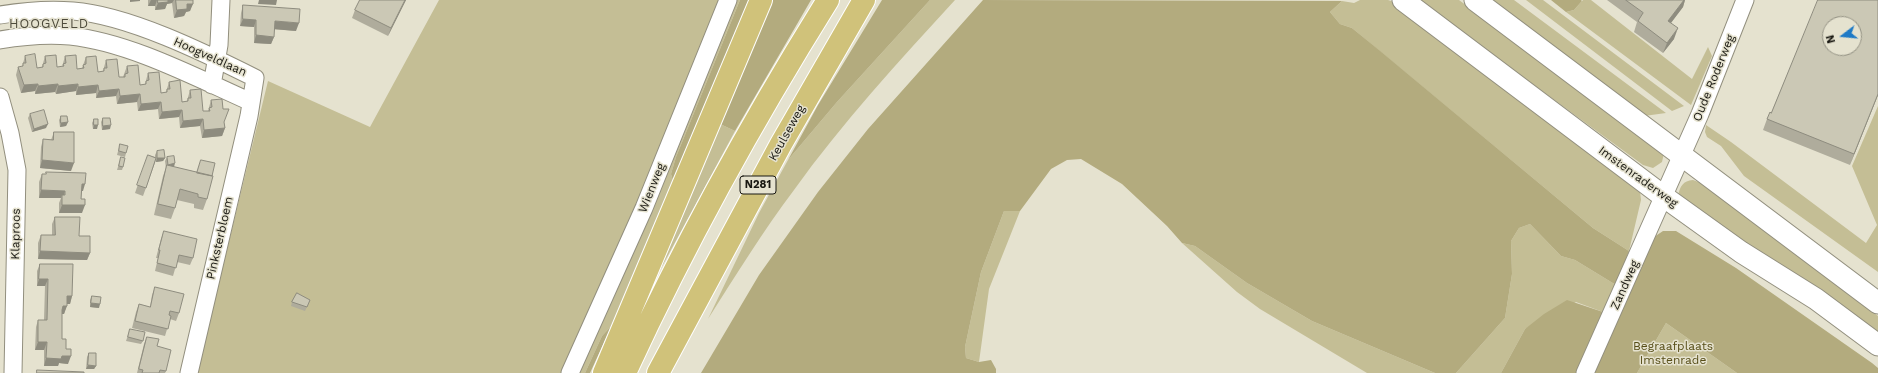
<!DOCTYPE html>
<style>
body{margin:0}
#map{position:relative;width:1878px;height:373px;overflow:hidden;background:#e5e2cf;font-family:"Work Sans",sans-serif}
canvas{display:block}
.north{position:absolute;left:1822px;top:16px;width:40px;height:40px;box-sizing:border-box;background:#e5e2cf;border:1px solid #939183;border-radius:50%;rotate:254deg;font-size:11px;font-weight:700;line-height:16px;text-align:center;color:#191812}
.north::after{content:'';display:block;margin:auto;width:14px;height:18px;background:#1e7ac6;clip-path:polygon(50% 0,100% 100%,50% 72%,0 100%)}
</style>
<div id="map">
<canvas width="1878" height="373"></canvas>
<div class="north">N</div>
</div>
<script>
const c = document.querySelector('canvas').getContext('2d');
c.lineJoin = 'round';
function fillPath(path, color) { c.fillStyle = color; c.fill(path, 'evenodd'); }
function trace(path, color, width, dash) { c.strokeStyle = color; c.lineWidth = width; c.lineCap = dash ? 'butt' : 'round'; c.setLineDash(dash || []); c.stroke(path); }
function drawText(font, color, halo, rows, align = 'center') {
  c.font = font + ' "Work Sans",sans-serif'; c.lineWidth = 3; c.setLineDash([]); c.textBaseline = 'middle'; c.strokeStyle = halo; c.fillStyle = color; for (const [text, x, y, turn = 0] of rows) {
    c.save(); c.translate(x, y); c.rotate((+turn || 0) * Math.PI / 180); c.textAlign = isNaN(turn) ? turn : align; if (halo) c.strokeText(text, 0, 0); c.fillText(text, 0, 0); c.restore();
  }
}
fillPath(new Path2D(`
 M 439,0 L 740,0 L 676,157 L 671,174 L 675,187 L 612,325 L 602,336 L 585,373 L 197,373 L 268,81 L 370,127 Z
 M 930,0 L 955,0 C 899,61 842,123 794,190 C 763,231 736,275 708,319 L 759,213 L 788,160 L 837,102 Z
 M 1360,0 L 1388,0 L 1394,2 L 1640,191 L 1641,200 L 1629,251 L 1593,228 L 1352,28 L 1340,24 L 1330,12 L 1342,1 L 1354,3 Z
 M 1410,0 L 1459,0 L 1664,153 L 1662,162 L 1653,168 L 1643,165 L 1493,55 L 1424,11 Z
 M 1491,0 L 1514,0 L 1666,113 L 1644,116 Z
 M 1526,0 L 1543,0 L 1684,106 L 1672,111 Z
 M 1583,0 L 1591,0 L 1692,79 L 1708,47 L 1712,56 L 1691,105 L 1566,12 L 1574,10 Z
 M 1878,106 L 1878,272 L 1744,176 L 1721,146 L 1707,137 L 1705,132 L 1706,125 L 1731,142 L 1866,243 L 1877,225 L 1852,166 Z
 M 718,123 L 735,131 L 623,339 Z
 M 1693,180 L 1701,183 L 1878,316 L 1878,338 L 1678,196 C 1680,186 1683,181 1693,180 Z
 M 1004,211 L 1020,211 L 989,289 L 979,362 L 966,358 L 965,347 L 981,272 Z
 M 1530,224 L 1561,256 L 1575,260 L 1616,285 L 1603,312 L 1576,302 L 1525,329 L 1501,373 L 1456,373 L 1505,318 L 1512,274 L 1511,241 L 1519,228 Z
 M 1182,243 L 1195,246 L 1247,283 L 1312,321 L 1435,373 L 1367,373 L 1260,309 L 1237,292 Z
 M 1666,323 L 1737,373 L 1637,373 Z`), '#c4be95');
fillPath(new Path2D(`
 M 740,0 L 753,0 L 675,187 L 671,174 L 676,157 Z
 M 772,0 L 811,0 L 735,131 L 718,123 Z
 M 882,0 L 930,0 L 837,102 L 788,160 L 818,105 Z
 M 983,0 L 1342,1 L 1330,12 L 1340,24 L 1352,28 L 1379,50 L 1593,228 L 1629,251 L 1616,285 L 1575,260 L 1561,256 L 1530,224 L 1519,228 L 1511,241 L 1512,274 L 1505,318 L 1456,373 L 1435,373 L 1312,321 L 1247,283 L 1195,246 L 1182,243 L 1167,226 L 1122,184 L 1081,159 L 1067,160 L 1051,169 L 1020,211 L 1004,211 L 981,272 L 965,347 L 966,358 L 979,362 L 991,360 L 996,369 L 996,373 L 701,373 L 759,275 L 818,192 L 868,129 Z
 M 1551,0 L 1581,0 L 1582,1 L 1574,10 L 1566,12 Z
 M 1663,231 L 1676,231 L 1736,268 L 1872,363 L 1878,368 L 1878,373 L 1737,373 L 1666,323 L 1637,373 L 1591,373 L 1648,241 Z
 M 1567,300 L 1603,312 L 1577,373 L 1501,373 L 1525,329 L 1544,314 Z
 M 612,325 L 590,373 L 585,373 L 602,336 Z`), '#b3ab7e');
const minor = new Path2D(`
 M 0,15 C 24,11 49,9 73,11 C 128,15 205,53 255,78 L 249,116 L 189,373
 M 0,40 C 23,36 47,34 70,36 C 129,42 197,78 251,102
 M 212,85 L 219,45 L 221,0
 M 0,97 L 10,133 L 17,170 L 13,373
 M 570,373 L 644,208 L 728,0
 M 1585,373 L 1700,114 L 1745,0`);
const tertiary = new Path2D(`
 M 1403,0 L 1663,196 L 1741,252 L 1816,299 L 1878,345
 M 1475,0 L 1878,303`);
const trunk = new Path2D(`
 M 604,373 L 761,0
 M 625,373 C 684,245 753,120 828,0
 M 658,373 L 781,144 L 864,0`);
trace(minor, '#928f7e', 19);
trace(tertiary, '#928f7e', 23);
trace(trunk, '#fff', 24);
trace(minor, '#fff', 17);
trace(tertiary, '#fff', 21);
trace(trunk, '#d0c27a', 22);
fillPath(new Path2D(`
 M 148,0 L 193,0 L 190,11 L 186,12 L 184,16 L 174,18 L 172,3 L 167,4 L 165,9 L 155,10 L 155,6 L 148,6 Z
 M 360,0 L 406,0 L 388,36 L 352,18 L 355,10 Z
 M 1607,0 L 1685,0 L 1683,7 L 1671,23 L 1674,39 L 1663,53 L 1634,32 L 1637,22 Z
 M 1878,0 L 1878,95 L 1850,165 L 1763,130 L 1767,119 L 1771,113 Z
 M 243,5 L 296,31 L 274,29 L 274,37 L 271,44 L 254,43 L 254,27 L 240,26 L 241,13 Z
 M 25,56 L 37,68 L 42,67 L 45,56 L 57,67 L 62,67 L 65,56 L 77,69 L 82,68 L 86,57 L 98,72 L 103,71 L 106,60 L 119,77 L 123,77 L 127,66 L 140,85 L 145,84 L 148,73 L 161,93 L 166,92 L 169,82 L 182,102 L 187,101 L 190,90 L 203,111 L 208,111 L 211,100 L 224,122 L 225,128 L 222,136 L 202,138 L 200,126 L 180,128 L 179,117 L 159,119 L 158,109 L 138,111 L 137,102 L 117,104 L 116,96 L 96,98 L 96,93 L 76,95 L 76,91 L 56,94 L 55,92 L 35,94 L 35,91 L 21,93 L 16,75 L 18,67 L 22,67 Z
 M 30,114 L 46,128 L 32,132 L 28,118 Z
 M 61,116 L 68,122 L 66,126 L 60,127 L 59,120 Z
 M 103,118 L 110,129 L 102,130 L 101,122 Z
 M 94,119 L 97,129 L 93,129 L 92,123 Z
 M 54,132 L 71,171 L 40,168 L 41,147 L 43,139 L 51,140 Z
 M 120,144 L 126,153 L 125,157 L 117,155 Z
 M 157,151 L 165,158 L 163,161 L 156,162 L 156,160 L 143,196 L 135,193 L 148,155 L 155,157 L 155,155 Z
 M 121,157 L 123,167 L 122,170 L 117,170 Z
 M 167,157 L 174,167 L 197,172 L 201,160 L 212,176 L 207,199 L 203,210 L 194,208 L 194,204 L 177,200 L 175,208 L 171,219 L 154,215 L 163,176 L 166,168 L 165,161 Z
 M 46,172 L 83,191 L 82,191 L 81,199 L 82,213 L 59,213 L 59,203 L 61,198 L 39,198 L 39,182 L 42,174 L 46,174 Z
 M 55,217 L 79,236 L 90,253 L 87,260 L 38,259 L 38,243 L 41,235 L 52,235 L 52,224 Z
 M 164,231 L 193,258 L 190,265 L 177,262 L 173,276 L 155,271 L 158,258 L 156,258 L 161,239 Z
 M 40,264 L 72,296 L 70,304 L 67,304 L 64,314 L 62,314 L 62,339 L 66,349 L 68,364 L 59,363 L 58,366 L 44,366 L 44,350 L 35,350 L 36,327 L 38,320 L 44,320 L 45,286 L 37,286 L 37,271 Z
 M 155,287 L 179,313 L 176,321 L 170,319 L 165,336 L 132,328 L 136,312 L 139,304 L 150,307 L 152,295 Z
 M 92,296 L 99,308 L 90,307 L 90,300 Z
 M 310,300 L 305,311 L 291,306 L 292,302 Z
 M 130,329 L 143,341 L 141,344 L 126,341 Z
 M 147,337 L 157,346 L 166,371 L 165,373 L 137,373 L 144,344 Z
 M 89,353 L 96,366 L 94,369 L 86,369 L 87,357 Z`), '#afac9c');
fillPath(new Path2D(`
 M 130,0 L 140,0 L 140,1 L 130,2 Z
 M 151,0 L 157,0 L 155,6 L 148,6 Z
 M 167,0 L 174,0 L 172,3 L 167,4 L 165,9 L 155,10 L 158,3 Z
 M 259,0 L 277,0 L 276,5 L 258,4 Z
 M 405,0 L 406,0 L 388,36 L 391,28 Z
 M 1684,0 L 1685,0 L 1683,7 L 1664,32 L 1668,21 Z
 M 187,4 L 193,4 L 190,11 L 186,12 L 184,16 L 174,18 L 177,10 Z
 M 243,19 L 256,20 L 254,27 L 240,26 Z
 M 275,21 L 299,23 L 296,31 L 272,29 Z
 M 1678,28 L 1674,39 L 1663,53 L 1667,43 Z
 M 256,35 L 274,37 L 271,44 L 254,43 Z
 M 38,84 L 35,91 L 21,93 L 24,85 Z
 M 58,84 L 55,92 L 35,94 L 38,86 Z
 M 78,84 L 76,91 L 56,94 L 58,86 Z
 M 98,85 L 96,93 L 76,95 L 78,87 Z
 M 119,89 L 116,96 L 96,98 L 99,91 Z
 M 140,94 L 137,102 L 117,104 L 120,96 Z
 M 1878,94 L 1878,95 L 1850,165 L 1854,154 Z
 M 161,102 L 158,109 L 138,111 L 141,104 Z
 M 182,110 L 179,117 L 159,119 L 162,112 Z
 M 203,119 L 200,126 L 180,128 L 183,121 Z
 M 68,122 L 66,126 L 60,127 L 61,123 Z
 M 48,124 L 46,128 L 32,132 L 34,129 Z
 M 94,125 L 98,125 L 97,129 L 93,129 Z
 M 111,125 L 110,129 L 102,130 L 103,126 Z
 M 225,128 L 222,136 L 202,138 L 204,130 Z
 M 157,158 L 165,158 L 163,161 L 156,162 Z
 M 42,160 L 74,163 L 71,171 L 40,168 Z
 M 175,163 L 174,167 L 167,168 L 168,165 Z
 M 82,184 L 85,184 L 83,191 L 79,191 Z
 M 41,190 L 65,191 L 63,198 L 62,195 L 61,198 L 39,198 Z
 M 62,205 L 85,205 L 82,213 L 59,213 Z
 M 40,251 L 90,253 L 87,260 L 38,259 Z
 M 39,279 L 48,279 L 45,286 L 37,286 Z
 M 67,296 L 72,296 L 70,304 L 64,304 Z
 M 91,303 L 100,304 L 99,308 L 90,307 Z
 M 63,306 L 67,306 L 64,314 L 60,314 Z
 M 38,342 L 47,342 L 44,350 L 35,350 Z
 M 62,356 L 71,356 L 68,364 L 59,363 L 58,366 L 44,366 L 46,358 Z
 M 88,365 L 96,366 L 94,369 L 86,369 Z`), '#8e8c7f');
const building = new Path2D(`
 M 158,0 L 168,0 L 168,2 L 158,3 Z
 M 176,0 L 193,0 L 193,4 L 187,4 L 187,9 L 177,10 Z
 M 360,0 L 405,0 L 391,28 L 355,10 Z
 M 1626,0 L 1684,0 L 1668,21 L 1678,28 L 1667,43 L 1638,21 L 1643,13 Z
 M 1818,0 L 1878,0 L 1878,94 L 1854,154 L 1767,119 L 1770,112 L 1771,113 ZM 1830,24 L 1854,24 L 1854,48 L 1830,48 Z
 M 243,5 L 300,9 L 299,23 L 275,21 L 274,37 L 256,35 L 256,20 L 243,19 Z
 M 35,54 L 37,68 L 43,67 L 43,64 L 46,63 L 45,56 L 56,55 L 57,67 L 64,66 L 63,64 L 66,63 L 65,56 L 76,55 L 77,69 L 84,68 L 83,65 L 86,64 L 86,57 L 96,56 L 98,72 L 104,71 L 104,68 L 107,68 L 106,60 L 117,59 L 119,77 L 125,77 L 125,74 L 128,73 L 127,66 L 138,65 L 140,85 L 146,84 L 146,81 L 149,80 L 148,73 L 159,72 L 161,93 L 167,92 L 167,89 L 170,89 L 169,82 L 180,80 L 182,102 L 188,101 L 188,98 L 191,98 L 190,90 L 201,89 L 203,111 L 210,111 L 209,108 L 212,107 L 211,100 L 222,99 L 223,109 L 229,109 L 224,122 L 225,128 L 204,130 L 203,119 L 183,121 L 182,110 L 162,112 L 161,102 L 141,104 L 140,94 L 120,96 L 119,89 L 99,91 L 98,85 L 78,87 L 78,84 L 58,86 L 58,84 L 38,86 L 38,84 L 24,85 L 18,67 L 23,66 L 23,63 L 26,63 L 25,56 Z
 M 44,110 L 48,124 L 34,129 L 30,114 Z
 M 61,116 L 67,116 L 68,122 L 61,123 Z
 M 103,118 L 110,118 L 111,125 L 103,126 Z
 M 94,119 L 98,119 L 98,125 L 94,125 Z
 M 54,132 L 74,132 L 74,163 L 42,160 L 43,139 L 53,140 Z
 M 120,144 L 128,146 L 126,153 L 119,151 Z
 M 164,150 L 165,158 L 157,158 L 157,151 Z
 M 148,155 L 156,158 L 146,188 L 137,185 Z
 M 174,156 L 175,163 L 168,165 L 167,157 Z
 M 121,157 L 125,158 L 123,167 L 119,166 Z
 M 201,160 L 215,163 L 212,176 L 197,173 Z
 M 167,165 L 213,176 L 207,199 L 198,197 L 198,194 L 180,189 L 175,208 L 158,204 Z
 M 46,172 L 86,173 L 85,184 L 82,184 L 81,199 L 85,199 L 85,205 L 62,205 L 62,195 L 65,195 L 65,191 L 41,190 L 42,174 L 46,174 Z
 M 55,217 L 80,217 L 79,236 L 90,236 L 90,253 L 40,251 L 41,235 L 55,235 Z
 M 164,231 L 197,239 L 193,258 L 179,255 L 176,268 L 157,263 L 160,250 L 159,250 Z
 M 40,264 L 73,264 L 72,296 L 67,296 L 67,306 L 63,306 L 62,310 L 62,339 L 66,339 L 66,349 L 71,349 L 71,356 L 62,356 L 61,359 L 46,358 L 47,342 L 38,342 L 38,320 L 47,320 L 48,279 L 39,279 Z
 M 155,287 L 184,294 L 179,313 L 170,311 L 169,315 L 171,316 L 168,329 L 135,321 L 139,304 L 150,307 Z
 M 297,293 L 310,300 L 307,307 L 292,302 Z
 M 92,296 L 101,297 L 100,304 L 91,303 Z
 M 130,329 L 145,332 L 143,341 L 128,337 Z
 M 147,337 L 159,339 L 157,346 L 171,350 L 166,371 L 160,370 L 159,373 L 142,373 L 143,370 L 139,369 Z
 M 89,353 L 96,353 L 96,366 L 88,365 Z
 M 37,370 L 84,372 L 84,373 L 37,373 Z`);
fillPath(building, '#cbc8b5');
trace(building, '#8e8c7f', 1);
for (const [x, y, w] of [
 [758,185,36]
]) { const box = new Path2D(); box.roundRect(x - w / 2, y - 9, w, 18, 3); c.fillStyle = '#e5e2cf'; c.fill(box); trace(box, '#191812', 1); }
drawText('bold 11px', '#191812', null, [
 ["N281",758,185]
]);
drawText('12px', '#191812', '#e5e2cf', [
 ["Hoogveldlaan",210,57,24],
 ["Oude Roderweg",1714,78,-68],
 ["Keulseweg",787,133,-61],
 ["Imstenraderweg",1638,177,36],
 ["Wienweg",652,188,-68],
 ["Klaproos",16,234,-89],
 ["Pinksterbloem",220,238,-77],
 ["Zandweg",1625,285,-66]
]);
drawText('12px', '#574e18', '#e5e2cf', [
 ["Begraafplaats",1673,346],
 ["Imstenrade",1673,360]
]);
c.letterSpacing = '1px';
drawText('13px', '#4e4b3c', '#e5e2cf', [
 ["HOOGVELD",49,24]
]);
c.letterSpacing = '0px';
</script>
